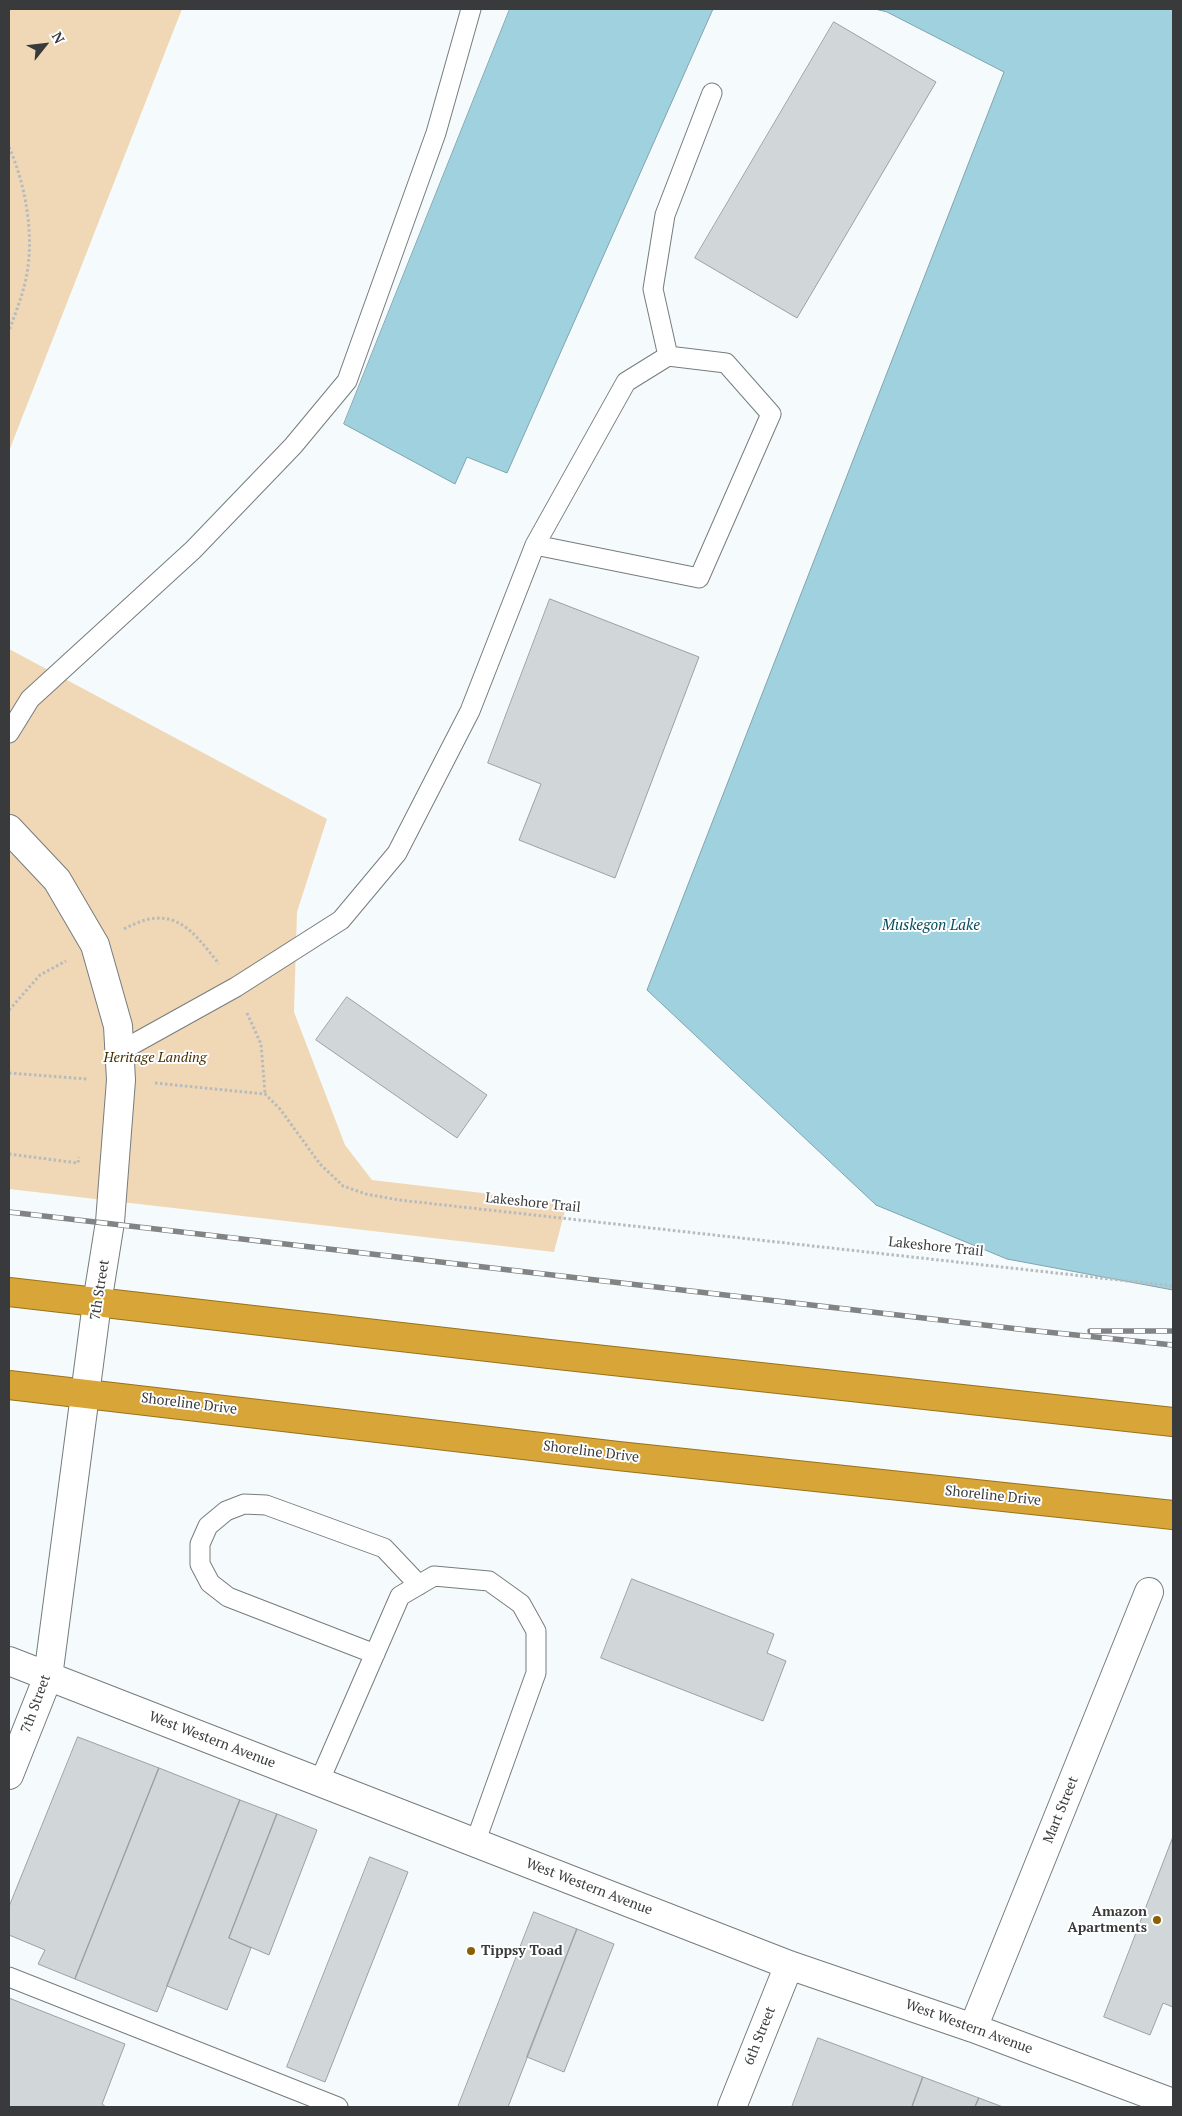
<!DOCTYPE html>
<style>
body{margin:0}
#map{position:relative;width:1182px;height:2116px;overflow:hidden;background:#f5fbfd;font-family:"PT Serif",serif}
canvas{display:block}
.frame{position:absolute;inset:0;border:10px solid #383a3b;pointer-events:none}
.north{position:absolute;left:20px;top:20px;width:50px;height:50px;-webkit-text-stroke:4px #fff;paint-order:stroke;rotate:61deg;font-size:14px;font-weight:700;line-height:20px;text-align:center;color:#383a3b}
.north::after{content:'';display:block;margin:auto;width:18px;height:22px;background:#383a3b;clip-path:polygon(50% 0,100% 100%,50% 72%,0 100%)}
</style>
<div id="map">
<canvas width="1182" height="2116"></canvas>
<div class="frame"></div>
<div class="north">N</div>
</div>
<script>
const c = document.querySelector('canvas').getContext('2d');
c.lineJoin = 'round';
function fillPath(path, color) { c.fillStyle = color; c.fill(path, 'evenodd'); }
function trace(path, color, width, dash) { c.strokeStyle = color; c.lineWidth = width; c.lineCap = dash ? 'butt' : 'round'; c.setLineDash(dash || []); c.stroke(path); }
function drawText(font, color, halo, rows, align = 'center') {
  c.font = font + ' "PT Serif",serif'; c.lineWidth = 4; c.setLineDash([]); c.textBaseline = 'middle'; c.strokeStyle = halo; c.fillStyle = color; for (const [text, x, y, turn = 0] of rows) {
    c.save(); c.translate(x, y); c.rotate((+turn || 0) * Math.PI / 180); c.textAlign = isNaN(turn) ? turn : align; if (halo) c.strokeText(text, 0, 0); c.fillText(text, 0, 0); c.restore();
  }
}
fillPath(new Path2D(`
 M 9,9 L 182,9 L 9,451 Z
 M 9,649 L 327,819 L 297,912 L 294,1012 L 345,1145 L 372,1180 L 567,1203 L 554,1252 L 9,1189 Z`), '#f0d8b6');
const water = new Path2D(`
 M 510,9 L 713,9 L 507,473 L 467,457 L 455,484 L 344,424 Z
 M 875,9 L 1173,9 L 1173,1290 L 1007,1259 L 876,1205 L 647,990 L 1004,72 L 887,12 Z`);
fillPath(water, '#9fd1df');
trace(water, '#80a4ae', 1);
const building = new Path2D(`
 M 834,22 L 936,82 L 797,318 L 695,258 Z
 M 550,599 L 699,657 L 615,878 L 519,840 L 541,784 L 488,763 Z
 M 347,997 L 487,1095 L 457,1138 L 316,1040 Z
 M 632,1579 L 774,1634 L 767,1653 L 786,1661 L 763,1721 L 601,1658 Z
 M 78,1737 L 159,1768 L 75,1979 L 38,1964 L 45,1950 L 9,1935 L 9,1907 Z
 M 159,1768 L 240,1800 L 157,2012 L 75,1979 Z
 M 240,1800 L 277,1814 L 229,1938 L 251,1948 L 227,2010 L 167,1986 Z
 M 277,1814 L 317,1830 L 269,1955 L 229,1938 Z
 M 1173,1837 L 1173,2007 L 1163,2003 L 1150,2035 L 1104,2017 Z
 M 370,1857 L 408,1872 L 325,2082 L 287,2067 Z
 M 534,1912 L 577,1929 L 508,2107 L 458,2107 Z
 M 577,1929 L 614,1944 L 564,2072 L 527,2057 Z
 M 9,1998 L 125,2044 L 102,2104 L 106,2107 L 9,2107 Z
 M 818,2038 L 923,2077 L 912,2107 L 792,2107 Z
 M 923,2077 L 979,2098 L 975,2107 L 912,2107 Z
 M 979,2098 L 1003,2107 L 975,2107 Z`);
fillPath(building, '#d1d7d8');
trace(building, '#9ba1a2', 1);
const service = new Path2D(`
 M 668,356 L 653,289 L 665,215 L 712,93
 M 9,733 L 30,699 L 193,550 L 293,446 L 347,381 L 436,133 L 471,9
 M 119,1052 L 236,987 L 341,920 L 397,853 L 470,711 L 535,545 L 626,382 L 668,356 L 726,363 L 771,414 L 699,578 L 535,545
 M 375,1654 L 228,1597 L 210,1583 L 200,1564 L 200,1544 L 208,1526 L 226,1511 L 244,1504 L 266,1505 L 384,1548 L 419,1585
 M 319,1782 L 400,1596 L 434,1576 L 489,1581 L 521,1604 L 536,1631 L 536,1673 L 475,1843
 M 9,1977 L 338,2107`);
const minor = new Path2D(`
 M 9,829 L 57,880 L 95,945 L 118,1026 L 121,1080 L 110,1222 L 97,1303 L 48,1677 L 9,1775
 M 9,1661 L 789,1965 L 973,2028 L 1173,2103
 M 973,2028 L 1149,1592
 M 732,2107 L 789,1965`);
const trunk = new Path2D(`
 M 9,1292 L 549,1354 L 1173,1422
 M 9,1385 L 618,1456 L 1173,1515`);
trace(service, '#777c7d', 21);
trace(minor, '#777c7d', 30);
trace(trunk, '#9a7219', 30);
trace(new Path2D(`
 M 9,147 C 27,188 36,243 24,287 C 20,302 14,317 9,331
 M 124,929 C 172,903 190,927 219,964
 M 9,1010 L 40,975 L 66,961
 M 247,1013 L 261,1044 L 265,1093
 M 9,1073 L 87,1079
 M 155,1083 L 265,1094 L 280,1109 L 320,1164 L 343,1186 L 366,1194 L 399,1200 L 1173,1286
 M 9,1154 L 78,1163 L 79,1157`), '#b6bbbd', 3, [2.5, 2.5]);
trace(service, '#fff', 19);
trace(minor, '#fff', 28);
trace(trunk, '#d8a638', 28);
const rail = new Path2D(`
 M 9,1212 L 1027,1330 L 1173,1345
 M 1090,1331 L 1173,1331`);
trace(rail, '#808485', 5.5);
trace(rail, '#fff', 4, [11]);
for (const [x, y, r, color] of [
 [1157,1920,5,"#8b6002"],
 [471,1951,5,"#8b6002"]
]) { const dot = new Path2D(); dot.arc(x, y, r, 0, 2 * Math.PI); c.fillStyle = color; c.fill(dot); trace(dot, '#fff', 2); }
drawText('italic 14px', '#462e00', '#fff', [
 ["Heritage Landing",155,1058]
]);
drawText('14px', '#383a3b', '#fff', [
 ["Lakeshore Trail",533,1203,6],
 ["Lakeshore Trail",936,1247,6],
 ["7th Street",100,1290,-81],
 ["Shoreline Drive",189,1404,7],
 ["Shoreline Drive",591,1452,7],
 ["Shoreline Drive",993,1496,6],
 ["7th Street",36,1704,-70],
 ["West Western Avenue",212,1740,21],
 ["Mart Street",1061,1810,-68],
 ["West Western Avenue",589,1887,21],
 ["West Western Avenue",969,2027,20],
 ["6th Street",760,2036,-68]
]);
drawText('bold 14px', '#383a3b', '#fff', [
 ["Amazon",1147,1912],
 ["Apartments",1147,1928],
 ["Tippsy Toad",481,1951,"left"]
], 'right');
drawText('italic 15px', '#074f5e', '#fff', [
 ["Muskegon Lake",931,926]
]);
</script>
